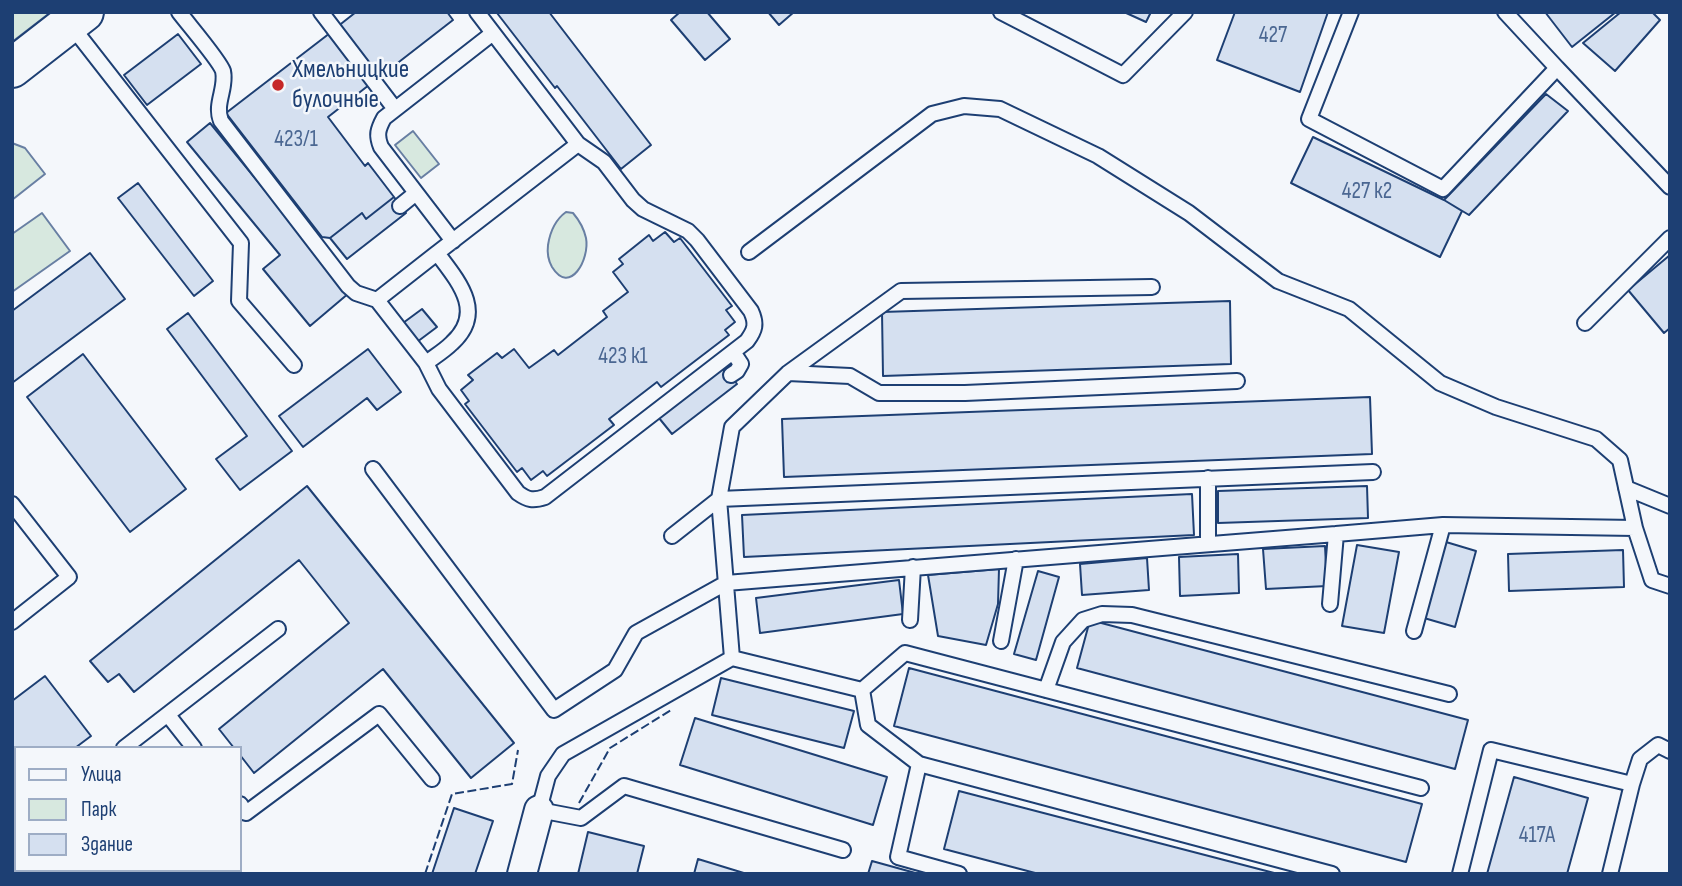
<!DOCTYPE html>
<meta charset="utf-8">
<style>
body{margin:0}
#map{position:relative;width:1682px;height:886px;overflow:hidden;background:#f4f7fb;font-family:"Sofia Sans Condensed",sans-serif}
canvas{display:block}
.frame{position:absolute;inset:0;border:14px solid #1d3f73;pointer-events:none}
.legend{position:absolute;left:14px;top:746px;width:228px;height:126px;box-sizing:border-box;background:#f4f7fb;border:2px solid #9eadc5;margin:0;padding:9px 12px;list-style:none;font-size:21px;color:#1d3f73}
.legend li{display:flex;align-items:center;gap:14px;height:35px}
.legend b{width:35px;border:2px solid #9eadc5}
</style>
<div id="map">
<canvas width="1682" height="886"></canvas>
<div class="frame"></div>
<ul class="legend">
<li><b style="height:9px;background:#f4f7fb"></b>Улица</li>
<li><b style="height:19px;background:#d7e8df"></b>Парк</li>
<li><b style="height:19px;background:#d5e0f0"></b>Здание</li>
</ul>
</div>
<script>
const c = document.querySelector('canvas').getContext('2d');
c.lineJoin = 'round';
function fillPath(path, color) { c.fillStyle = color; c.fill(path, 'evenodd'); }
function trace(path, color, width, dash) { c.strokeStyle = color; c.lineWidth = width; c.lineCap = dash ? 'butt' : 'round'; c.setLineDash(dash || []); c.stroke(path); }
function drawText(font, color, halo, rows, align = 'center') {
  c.font = font + ' "Sofia Sans Condensed",sans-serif'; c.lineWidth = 5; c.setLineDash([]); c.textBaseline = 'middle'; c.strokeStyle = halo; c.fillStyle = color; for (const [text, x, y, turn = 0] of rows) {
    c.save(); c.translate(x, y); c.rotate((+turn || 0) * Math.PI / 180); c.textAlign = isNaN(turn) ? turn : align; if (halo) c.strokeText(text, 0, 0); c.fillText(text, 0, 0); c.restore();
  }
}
const green = new Path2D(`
 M 14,12 L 51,12 L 12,42 L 12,14 Z
 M 413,131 L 439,164 L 421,178 L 395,145 Z
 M 12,143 L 25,148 L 45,174 L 12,200 Z
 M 566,212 L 573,213 C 579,220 584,229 586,238 C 590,259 570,296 552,267 C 548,260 547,253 548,245 C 550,232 555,220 566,212 Z
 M 42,213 L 70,251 L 12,292 L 12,234 Z`);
fillPath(green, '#d7e8df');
trace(green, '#687fa3', 2);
const building = new Path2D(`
 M 356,12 L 447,12 L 453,20 L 377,79 L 337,27 Z
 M 549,12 L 651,145 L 621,169 L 557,86 L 555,88 L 497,13 Z
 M 680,12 L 707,12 L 730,39 L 705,60 L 671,20 Z
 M 768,12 L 794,12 L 779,25 Z
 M 1124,12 L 1151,12 L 1146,22 Z
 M 1235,12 L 1328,12 L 1300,92 L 1217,60 Z
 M 1545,12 L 1616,12 L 1572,47 Z
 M 1621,12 L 1652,12 L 1660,20 L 1615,71 L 1583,43 Z
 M 330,33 L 369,85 L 328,117 L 365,166 L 368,163 L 394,197 L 366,219 L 362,213 L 330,238 L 322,237 L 226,113 Z
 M 178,34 L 201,64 L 147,105 L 124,75 Z
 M 1546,94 L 1568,111 L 1469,215 L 1444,200 Z
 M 210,123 L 349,293 L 310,326 L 263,269 L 280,255 L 187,142 Z
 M 1313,137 L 1444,200 L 1462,211 L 1440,257 L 1291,183 Z
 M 138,183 L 213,281 L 194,296 L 118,198 Z
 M 394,197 L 406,213 L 347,259 L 330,238 L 362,213 L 366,219 Z
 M 665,232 L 674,242 L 680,238 L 732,306 L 726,310 L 735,322 L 725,330 L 729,335 L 661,387 L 657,382 L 609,419 L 614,425 L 547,476 L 543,471 L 531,480 L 522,468 L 517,472 L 465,404 L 469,401 L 461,390 L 473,380 L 468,375 L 497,353 L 502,358 L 514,349 L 529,368 L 554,350 L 558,355 L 607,317 L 603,311 L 628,292 L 613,272 L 623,264 L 619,259 L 649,235 L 653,241 Z
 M 90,253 L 125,299 L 12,383 L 12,311 Z
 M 1670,255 L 1670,328 L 1664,333 L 1628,290 Z
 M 1230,301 L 1231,364 L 883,376 L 882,312 Z
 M 422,309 L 437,327 L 417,342 L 403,323 Z
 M 188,313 L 292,451 L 240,490 L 216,459 L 247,436 L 167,329 Z
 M 368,349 L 401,392 L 377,410 L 367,398 L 303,447 L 279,416 Z
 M 83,354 L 186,489 L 130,532 L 27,397 Z
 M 724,367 L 737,384 L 672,434 L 659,418 Z
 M 1370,397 L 1372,454 L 784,477 L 782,419 Z
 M 307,486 L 514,743 L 471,778 L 383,669 L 254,773 L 240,755 L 240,748 L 234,748 L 219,729 L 349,623 L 299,560 L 134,692 L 119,674 L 108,682 L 90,661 Z
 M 1367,486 L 1368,518 L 1218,523 L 1218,491 Z
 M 1192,494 L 1194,535 L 744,557 L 742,515 Z
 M 1446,542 L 1476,551 L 1455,627 L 1424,618 Z
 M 1357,545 L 1399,552 L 1384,633 L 1342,626 Z
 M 1325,546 L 1327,586 L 1266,589 L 1263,549 Z
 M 1623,550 L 1624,587 L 1509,591 L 1508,554 Z
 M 1238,554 L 1239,593 L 1180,596 L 1179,557 Z
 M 1147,558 L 1149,590 L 1082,595 L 1080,564 Z
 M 999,569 L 998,604 L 986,645 L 938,636 L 928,575 Z
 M 1038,571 L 1059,577 L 1036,660 L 1014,654 Z
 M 899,580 L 903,614 L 760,633 L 756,598 Z
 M 1090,620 L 1468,720 L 1455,769 L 1077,668 Z
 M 909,668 L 1422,804 L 1406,862 L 894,726 Z
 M 45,676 L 91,736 L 75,748 L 16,748 L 16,794 L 12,797 L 12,701 Z
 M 721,678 L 854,711 L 844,748 L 712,715 Z
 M 695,718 L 887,777 L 873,825 L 680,765 Z
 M 1514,777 L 1588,798 L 1567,874 L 1487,874 Z
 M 959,791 L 1278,874 L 1039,874 L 944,849 Z
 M 454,808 L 493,821 L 475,874 L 432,874 Z
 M 588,832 L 644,846 L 637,874 L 578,874 Z
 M 698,859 L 747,874 L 694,874 Z
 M 872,861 L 919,874 L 868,874 Z
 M 52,870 L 164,870 L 167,874 L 55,874 Z`);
fillPath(building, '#d5e0f0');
trace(building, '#1d3f73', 2);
const service = new Path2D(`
 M 179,12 C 188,24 220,61 223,71 C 227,88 214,104 221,121 L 348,286 L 356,293 L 377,300 L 437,253
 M 321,12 L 395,109
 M 477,12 L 578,144 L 604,162 L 633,200 L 643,209 L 688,231 L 697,240 L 751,311 C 757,324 755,330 747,341 L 545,497 C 533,501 528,500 518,493 L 439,389 L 426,363 C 434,357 444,351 452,343 C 486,312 458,281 437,253 L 578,144
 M 1001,12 L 1123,75 L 1185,12
 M 1351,12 L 1309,119 L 1443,189 L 1557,68 L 1505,12
 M 70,24 L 241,243 L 239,301 L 294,365
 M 1557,68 L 1670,187
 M 400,206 L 416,193
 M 453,241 L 381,147 C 376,135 378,129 384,118 L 493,33
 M 749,252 L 932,114 L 964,106 L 1000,109 L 1098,156 L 1189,213 L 1278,281 L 1349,309 L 1440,383 L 1496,407 L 1596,439 L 1620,460 L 1635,528
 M 377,300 L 426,363
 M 1585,323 L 1670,238
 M 788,373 L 850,376 L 879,393 L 965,393 L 1237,381
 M 731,375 L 737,371 L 741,364 L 733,352
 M 373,469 L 554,710 L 615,670 L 636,633 L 726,583 L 1336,534 L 1330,604
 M 1626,488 L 1670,506
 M 12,504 L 69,577 L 12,622
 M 1336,534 L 1443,525
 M 672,536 L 719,499 L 732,427 L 788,373 L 901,291 L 1152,287
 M 1208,544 L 1208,478
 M 910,620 L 913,567
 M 1414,631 L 1443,525 L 1635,528 L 1652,580 L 1670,586
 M 1001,641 L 1016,559
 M 732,658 L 719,499 L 1373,472
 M 862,690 L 868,725 L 919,764 L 1332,874
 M 1046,690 L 1063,642 L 1083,620 L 1102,614 L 1132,615 L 1449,694
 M 168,715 L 194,748
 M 124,748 L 278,629
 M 919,764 L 898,857 L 959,874
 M 240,804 L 246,813 L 379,714 L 432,779
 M 12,830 L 16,828
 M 843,850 L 624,786 L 581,818 L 539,810 L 548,776 L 563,754 L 732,658 L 862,690 L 905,653 L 1421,788
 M 1460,874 L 1491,750 L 1632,784
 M 1610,874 L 1632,784 L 1640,759 L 1658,745 L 1670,751`);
const minor = new Path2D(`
 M 522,874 L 539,810`);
const secondary = new Path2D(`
 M 12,68 L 84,12`);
trace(service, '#1d3f73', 18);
trace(minor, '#1d3f73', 32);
trace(secondary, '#1d3f73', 42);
trace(service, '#f4f7fb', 14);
trace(minor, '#f4f7fb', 28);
trace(secondary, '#f4f7fb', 38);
trace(new Path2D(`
 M 579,803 L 610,748 L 671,710
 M 425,874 L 452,794 L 512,784 L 518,750`), '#1d3f73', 2, [9, 3.5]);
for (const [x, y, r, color] of [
 [278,85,7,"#c62828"]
]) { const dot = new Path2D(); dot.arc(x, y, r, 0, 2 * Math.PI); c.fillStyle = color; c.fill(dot); trace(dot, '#f4f7fb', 2.5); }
drawText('23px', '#4b6792', null, [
 ["427",1273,36],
 ["423/1",296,140],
 ["427 к2",1367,192],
 ["423 к1",623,357],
 ["417А",1537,836]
]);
drawText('26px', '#1d3f73', '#f4f7fb', [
 ["Хмельницкие",292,70],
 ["булочные",292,100]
], 'left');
</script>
